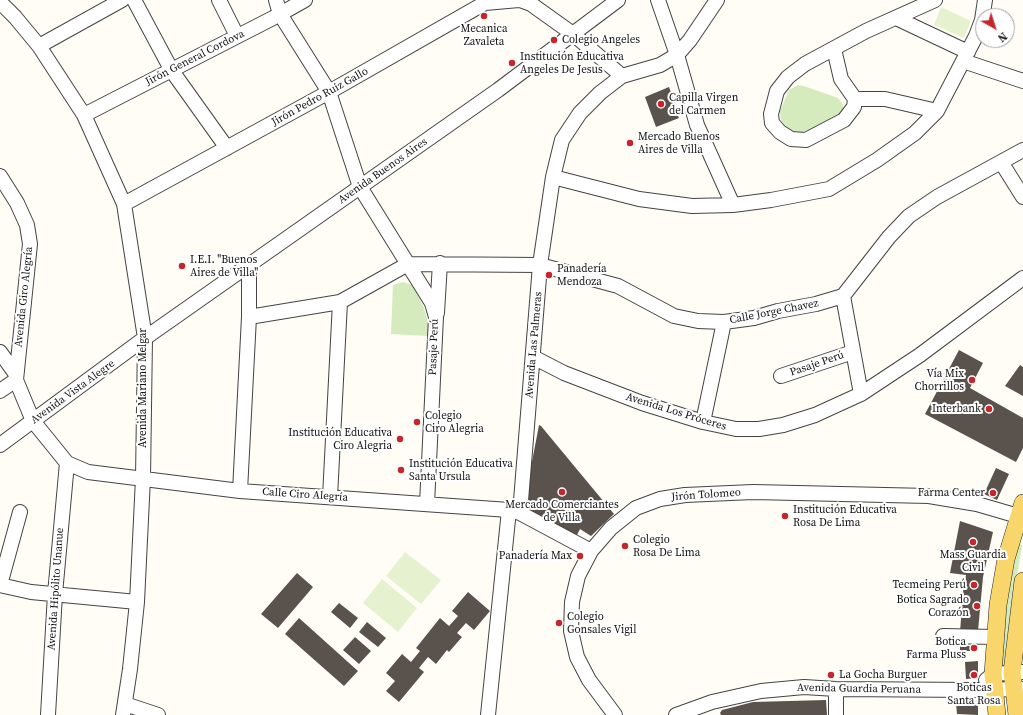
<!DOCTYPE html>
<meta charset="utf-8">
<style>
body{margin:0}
#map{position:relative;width:1023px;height:715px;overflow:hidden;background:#fffdf5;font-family:"Source Serif 4",serif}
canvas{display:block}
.north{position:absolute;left:975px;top:8px;width:40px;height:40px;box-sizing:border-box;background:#fff;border:1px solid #a0a0a0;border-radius:50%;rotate:141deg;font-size:11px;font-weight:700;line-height:16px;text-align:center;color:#111}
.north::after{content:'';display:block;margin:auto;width:14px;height:18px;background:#c4262e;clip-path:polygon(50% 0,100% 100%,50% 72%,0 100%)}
</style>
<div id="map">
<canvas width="1023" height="715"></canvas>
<div class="north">N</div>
</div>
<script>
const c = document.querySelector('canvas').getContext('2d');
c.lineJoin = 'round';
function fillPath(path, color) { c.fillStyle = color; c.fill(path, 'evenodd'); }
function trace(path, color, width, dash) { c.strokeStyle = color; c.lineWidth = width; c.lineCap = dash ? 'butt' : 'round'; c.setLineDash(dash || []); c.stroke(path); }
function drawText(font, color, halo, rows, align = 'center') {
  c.font = font + ' "Source Serif 4",serif'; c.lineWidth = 4; c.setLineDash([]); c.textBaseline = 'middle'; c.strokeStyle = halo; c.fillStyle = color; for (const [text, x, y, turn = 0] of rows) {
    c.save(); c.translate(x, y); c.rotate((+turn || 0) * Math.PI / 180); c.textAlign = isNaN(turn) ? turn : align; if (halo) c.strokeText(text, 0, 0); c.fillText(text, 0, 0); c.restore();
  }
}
fillPath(new Path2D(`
 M 798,85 L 804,86 L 838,98 L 843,105 L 844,112 L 833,124 L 802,132 L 791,131 L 784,124 L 781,120 L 780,111 L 789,90 Z
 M 403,282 L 412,285 C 423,304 428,313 429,336 L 391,334 L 393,285 Z
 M 1016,543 L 1022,545 L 1012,607 L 1006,667 L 999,667 L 1005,605 Z`), '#d5ebbd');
fillPath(new Path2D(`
 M 941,7 L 971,21 L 964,38 L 934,25 Z
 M 405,552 L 441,580 L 421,604 L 386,576 Z
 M 382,579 L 417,608 L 398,632 L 363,603 Z`), '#e6f2cf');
fillPath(new Path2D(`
 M 669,87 L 678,111 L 676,112 L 679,118 L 656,127 L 645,97 Z
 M 959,350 L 983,363 L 970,388 L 1023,418 L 1023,448 L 1016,462 L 925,414 Z
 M 1020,365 L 1023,367 L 1023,396 L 1005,386 Z
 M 539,425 L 541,426 L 614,514 L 591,536 L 580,529 L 576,537 L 528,512 L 527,472 L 530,472 Z
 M 996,468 L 1009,474 L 997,500 L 984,494 Z
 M 960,521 L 993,532 L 983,577 L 978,631 L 960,632 L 963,592 L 966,575 L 950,573 Z
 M 297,573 L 313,587 L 278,628 L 261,614 Z
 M 468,592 L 490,611 L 474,630 L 466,623 L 457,633 L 462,637 L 449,652 L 447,650 L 436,664 L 428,657 L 419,668 L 424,672 L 399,702 L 386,691 L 395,681 L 386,673 L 402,654 L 411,662 L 420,651 L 416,648 L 440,618 L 449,626 L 458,616 L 452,611 Z
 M 339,603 L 358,618 L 350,628 L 331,612 Z
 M 299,618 L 358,671 L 344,686 L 285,634 Z
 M 367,622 L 386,638 L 378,647 L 359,632 Z
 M 355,637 L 371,651 L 359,664 L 343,650 Z
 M 960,646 L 977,646 L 977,651 L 960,651 Z
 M 978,661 L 978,678 L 966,679 L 965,662 Z
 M 826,700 L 827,715 L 721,715 L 720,713 L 722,710 L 753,702 Z
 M 956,703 L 974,703 L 978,706 L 978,715 L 957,714 Z`), '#5a524d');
const minor = new Path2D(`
 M 134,0 L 172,71 L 227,148
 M 219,0 L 237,36
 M 276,0 L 280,14 L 329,92 L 360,187 L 432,303 L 436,317 L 427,504
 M 520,0 L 531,4 L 573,34 L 622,76
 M 658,0 L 677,55 L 697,125 L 733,205
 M 0,2 L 15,17 L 39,46 L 84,115 L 124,204 L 145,338 L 143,478 L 137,602 L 130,669 L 123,715
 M 896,18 L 968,52
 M 39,46 L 122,0
 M 834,49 L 841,79 L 855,99 L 854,107 L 844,120 L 806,140 L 791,139 L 780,132 L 772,123 L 771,114 L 777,91 L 788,77 L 805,64 L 866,31 L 935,0
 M 963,61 L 1023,81
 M 855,99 L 885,99 L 937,111
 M 84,115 L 273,18 L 305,0
 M 1001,162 L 1023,197
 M 0,176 L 17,203 L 27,225 L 30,244 L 16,380 L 33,421 L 67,463 L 88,472 L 240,491 L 509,510 L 520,513 L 591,551
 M 553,177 L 639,199 L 692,206 L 733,205 L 771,200 L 829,189 L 877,160 L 915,133 L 937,111 L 976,36 L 982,20 L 985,0
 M 124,204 L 329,92 L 485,3 L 519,0
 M 843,296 L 861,394
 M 437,313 L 440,263
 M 249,317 L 340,302 L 408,264 L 540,265 L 618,286 L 674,316 L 698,321 L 724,322 L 754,318 L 778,311 L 816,304 L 843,296 L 889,237 L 909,216 L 937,197 L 1023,150
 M 0,352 L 15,373
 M 533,357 L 564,373 L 642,403 L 703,422 L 736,429 L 759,429 L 783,425 L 815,415 L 861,394 L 920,355 L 1023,278
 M 781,376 L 853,352
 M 0,391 L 16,380
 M 703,422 L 724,322
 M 0,445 L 145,338 L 498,90 L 618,0
 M 240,491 L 249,317 L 249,265
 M 330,497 L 340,302
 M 520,513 L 540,265 L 553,177 L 562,140 L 580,113 L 600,93 L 622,76 L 660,65 L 677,55 L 690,40 L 717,0
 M 0,585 L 31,592 L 137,602
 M 0,585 L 20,512
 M 943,636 L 995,637
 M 986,680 L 993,674 L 1023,672
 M 125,704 L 158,715
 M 48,715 L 55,594 L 67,463
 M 488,715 L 509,510
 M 615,715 L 589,680 L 577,657 L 571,631 L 572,602 L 578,576 L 591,551 L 611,528 L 636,508 L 660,499 L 685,495 L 753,492 L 929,496 L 977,504 L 1018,516
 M 676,715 L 712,702 L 761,691 L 804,687 L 836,689 L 974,690 L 1023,689
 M 836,715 L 836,689`);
const major = new Path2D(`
 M 997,715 L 993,674 L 998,605 L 1006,559 L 1023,503
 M 1017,715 L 1012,672 L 1023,581`);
trace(minor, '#444', 16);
trace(major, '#222', 18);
trace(minor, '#fff', 14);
trace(major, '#f9d66b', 17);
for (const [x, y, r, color] of [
 [484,16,4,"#c4262e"],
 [554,40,4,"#c4262e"],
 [512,63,4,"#c4262e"],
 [661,104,4,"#c4262e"],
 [630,143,4,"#c4262e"],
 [182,266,4,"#c4262e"],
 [549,275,4,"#c4262e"],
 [972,380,4,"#c4262e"],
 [989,409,4,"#c4262e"],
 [417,422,4,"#c4262e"],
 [400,439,4,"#c4262e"],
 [401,470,4,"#c4262e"],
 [562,492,4,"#c4262e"],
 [993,493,4,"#c4262e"],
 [785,516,4,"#c4262e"],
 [973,542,4,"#c4262e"],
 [625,546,4,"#c4262e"],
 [580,556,4,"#c4262e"],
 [974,585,4,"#c4262e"],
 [977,606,4,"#c4262e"],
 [559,623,4,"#c4262e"],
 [974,648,4,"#c4262e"],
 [831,675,4,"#c4262e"],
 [974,675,4,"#c4262e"]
]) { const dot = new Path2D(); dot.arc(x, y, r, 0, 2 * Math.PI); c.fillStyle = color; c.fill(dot); trace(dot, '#fff', 1.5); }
drawText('11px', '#111', '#fff', [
 ["Mecanica",484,29,"center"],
 ["Zavaleta",484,42,"center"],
 ["Colegio Angeles",562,40],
 ["Institución Educativa",520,57],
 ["Angeles De Jesus",520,70],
 ["Capilla Virgen",669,98],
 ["del Carmen",669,111],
 ["Mercado Buenos",638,137],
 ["Aires de Villa",638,150],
 ["I.E.I. \"Buenos",190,260],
 ["Aires de Villa\"",190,273],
 ["Panadería",557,269],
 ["Mendoza",557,282],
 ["Vía Mix",964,374,"right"],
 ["Chorrillos",964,387,"right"],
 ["Interbank",981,409,"right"],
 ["Colegio",425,416],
 ["Ciro Alegria",425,429],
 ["Institución Educativa",392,433,"right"],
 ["Ciro Alegria",392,446,"right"],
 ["Institución Educativa",409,464],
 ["Santa Ursula",409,477],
 ["Farma Center",985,493,"right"],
 ["Mercado Comerciantes",562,505,"center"],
 ["de Villa",562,518,"center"],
 ["Institución Educativa",793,510],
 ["Rosa De Lima",793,523],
 ["Colegio",633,540],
 ["Rosa De Lima",633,553],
 ["Mass Guardia",973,555,"center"],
 ["Civil",973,568,"center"],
 ["Panadería Max",572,556,"right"],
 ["Tecmeing Perú",966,585,"right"],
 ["Botica Sagrado",969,600,"right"],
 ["Corazón",969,613,"right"],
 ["Colegio",567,617],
 ["Gonsales Vigil",567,630],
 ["Botica",966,642,"right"],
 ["Farma Pluss",966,655,"right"],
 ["La Gocha Burguer",839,675],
 ["Boticas",974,688,"center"],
 ["Santa Rosa",974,701,"center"]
], 'left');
drawText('11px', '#111', '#fff', [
 ["Jirón General Cordova",195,58,-27],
 ["Jirón Pedro Ruiz Gallo",320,97,-29],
 ["Avenida Buenos Aires",383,171,-35],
 ["Avenida Giro Alegría",24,297,-84],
 ["Calle Jorge Chavez",774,312,-11],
 ["Avenida Las Palmeras",534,345,-85],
 ["Pasaje Perú",434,347,-88],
 ["Pasaje Perú",817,364,-19],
 ["Avenida Mariano Melgar",143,388,-90],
 ["Avenida Vista Alegre",73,392,-36],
 ["Avenida Los Próceres",676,412,17],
 ["Calle Ciro Alegría",305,495,4],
 ["Jirón Tolomeo",706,495,-4],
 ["Avenida Hipólito Unanue",56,589,-86],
 ["Avenida Guardia Peruana",859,689,1]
]);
</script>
